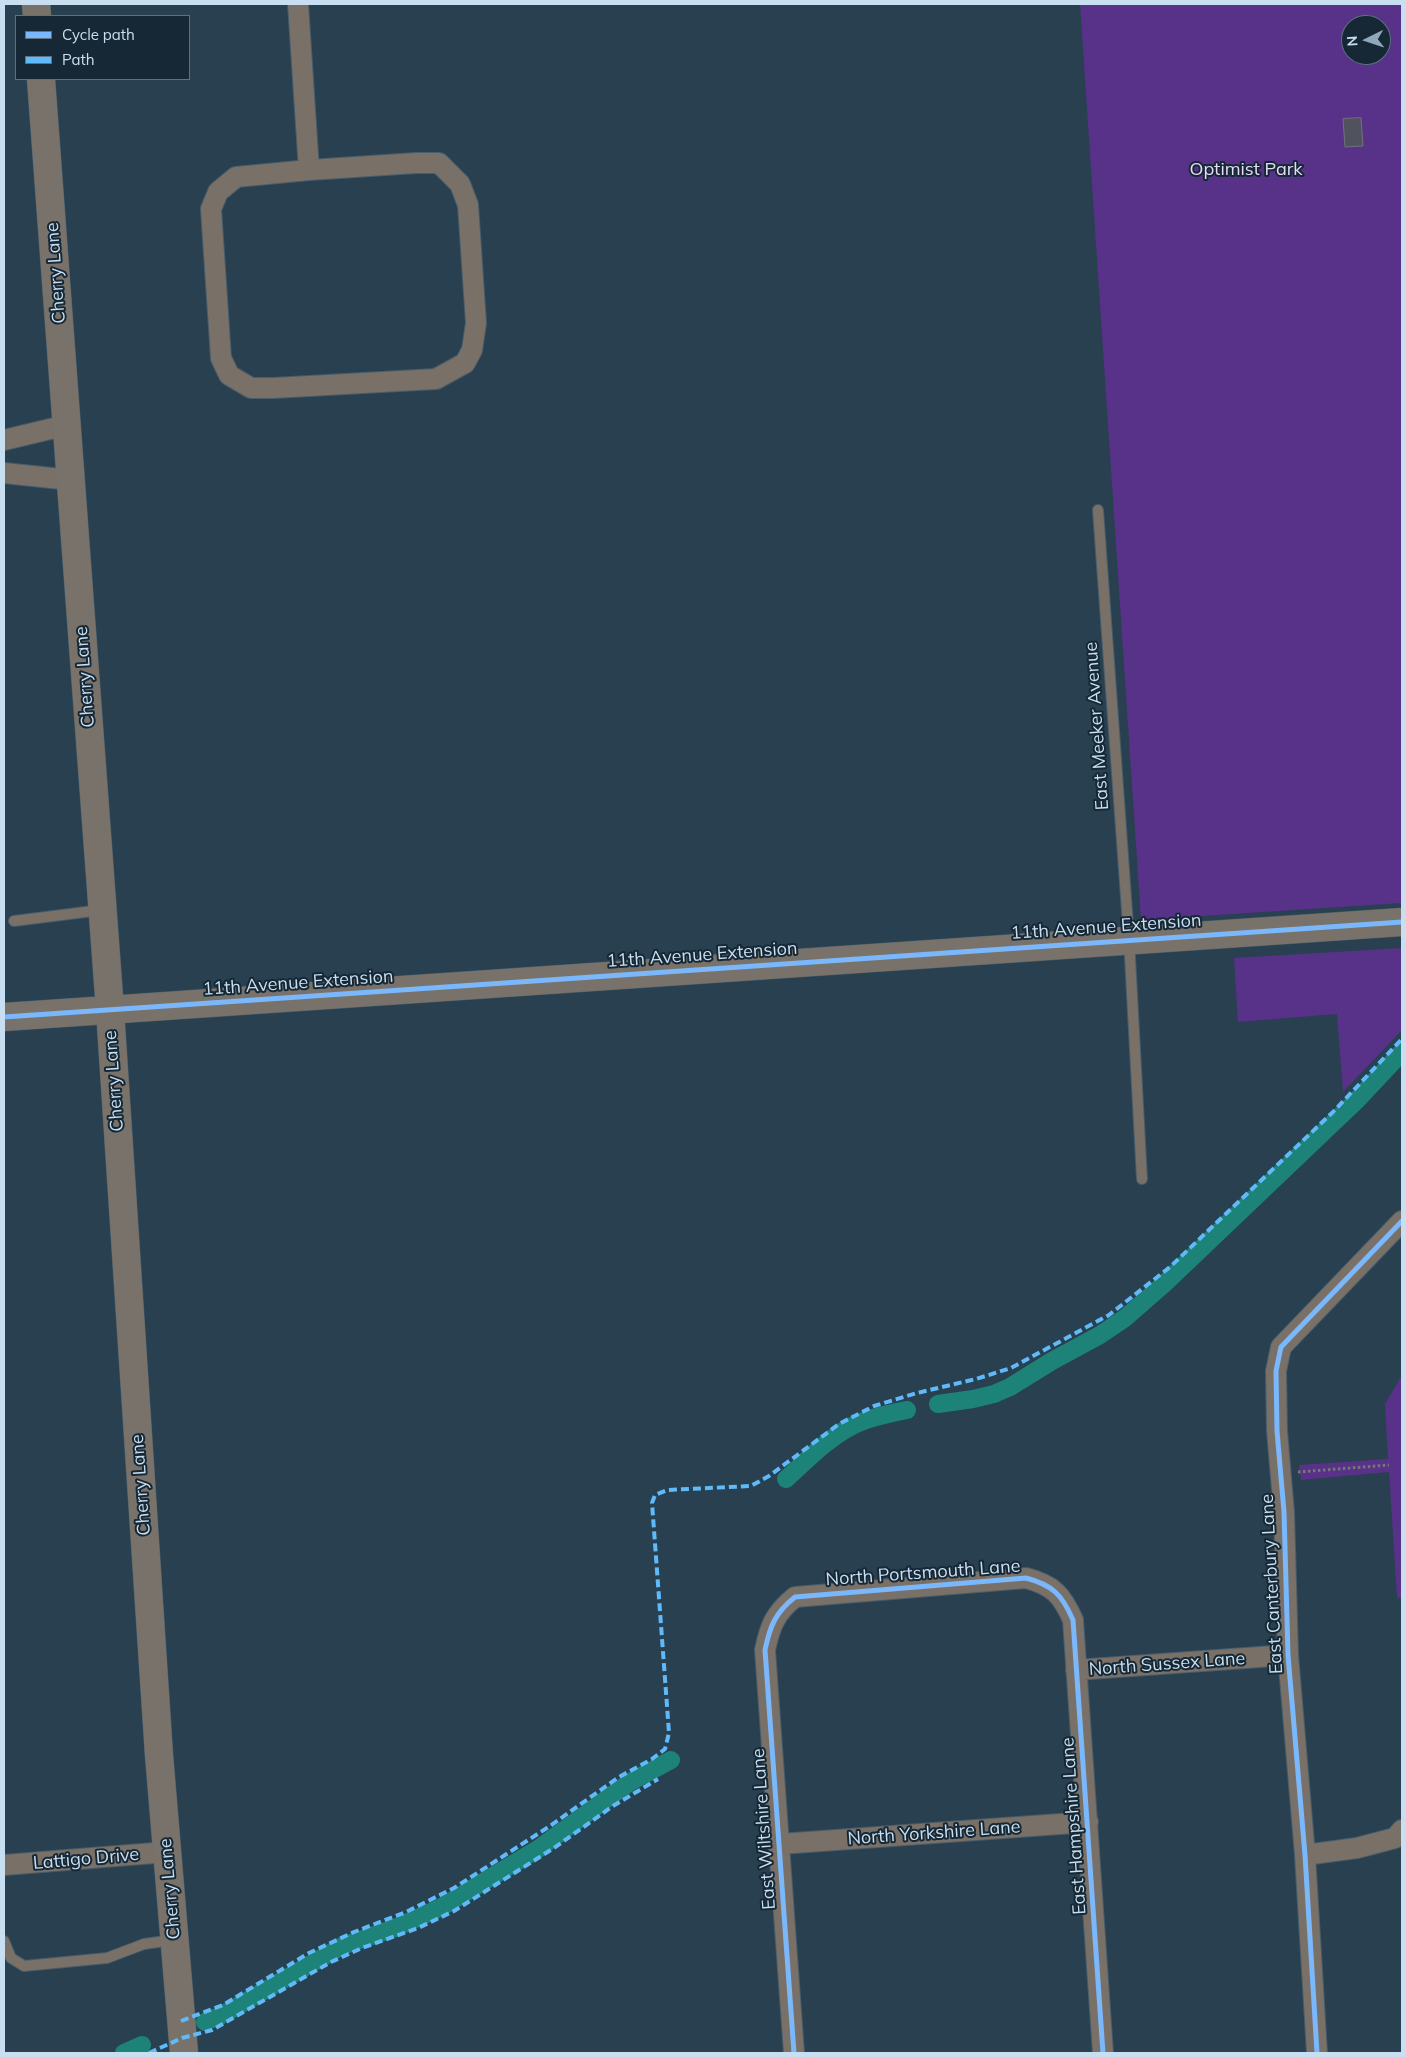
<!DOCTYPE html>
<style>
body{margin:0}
#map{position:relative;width:1406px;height:2057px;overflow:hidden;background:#284050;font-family:Mulish,sans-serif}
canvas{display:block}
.frame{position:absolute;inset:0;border:5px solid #c8dff1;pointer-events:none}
.legend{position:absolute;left:15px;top:15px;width:175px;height:65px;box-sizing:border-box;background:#162835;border:1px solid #5d7180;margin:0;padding:6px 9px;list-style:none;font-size:15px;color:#c8dff1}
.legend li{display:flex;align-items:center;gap:10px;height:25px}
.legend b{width:25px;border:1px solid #5d7180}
.north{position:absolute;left:1341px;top:15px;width:50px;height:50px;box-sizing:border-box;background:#162835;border:1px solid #5d7180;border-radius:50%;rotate:266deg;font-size:14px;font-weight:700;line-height:20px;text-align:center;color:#c8dff1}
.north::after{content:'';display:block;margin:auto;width:18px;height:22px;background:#90a7b9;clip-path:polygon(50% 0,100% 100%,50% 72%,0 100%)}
</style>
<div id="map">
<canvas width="1406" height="2057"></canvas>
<div class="frame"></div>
<ul class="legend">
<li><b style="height:6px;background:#7ab7fb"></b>Cycle path</li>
<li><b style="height:6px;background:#60bafa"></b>Path</li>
</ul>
<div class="north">N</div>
</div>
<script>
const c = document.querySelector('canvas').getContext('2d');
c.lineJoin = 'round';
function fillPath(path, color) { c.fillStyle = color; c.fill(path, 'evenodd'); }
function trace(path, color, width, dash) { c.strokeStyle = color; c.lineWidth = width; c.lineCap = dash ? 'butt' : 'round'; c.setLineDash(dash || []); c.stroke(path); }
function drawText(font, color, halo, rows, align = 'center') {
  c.font = font + ' Mulish,sans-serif'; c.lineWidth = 4; c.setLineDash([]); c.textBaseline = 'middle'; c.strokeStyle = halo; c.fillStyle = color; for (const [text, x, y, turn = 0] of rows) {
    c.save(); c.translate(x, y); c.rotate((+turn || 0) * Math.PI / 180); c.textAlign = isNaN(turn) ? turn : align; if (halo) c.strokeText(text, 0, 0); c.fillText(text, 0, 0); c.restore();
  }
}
fillPath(new Path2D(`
 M 1080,4 L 1402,4 L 1402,903 L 1141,920 ZM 1351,25 L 1381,25 L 1381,55 L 1351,55 Z
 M 1402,948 L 1402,1030 L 1343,1092 L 1337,1014 L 1238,1022 L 1234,958 Z
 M 1402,1375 L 1402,1599 L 1397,1597 L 1389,1472 L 1301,1480 L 1299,1465 L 1388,1459 L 1385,1404 Z`), '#583189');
trace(new Path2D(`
 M 938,1404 L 973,1399 L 994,1394 L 1010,1387 L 1052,1361 L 1100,1335 L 1125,1318 L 1164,1284 L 1356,1101 L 1402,1052
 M 786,1479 C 806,1461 826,1440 850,1427 C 867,1418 888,1414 907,1410
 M 205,2022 L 222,2015 L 342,1946 L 395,1928 L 440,1908 L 538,1849 L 630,1782 L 671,1760
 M 124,2053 L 142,2045`), '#1d8378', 18);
const building = new Path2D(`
 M 1361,118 L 1363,146 L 1345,147 L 1343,119 Z`);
fillPath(building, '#50535e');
trace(building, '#71717b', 1);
const lane = new Path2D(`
 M 1098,510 L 1129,939 L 1142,1179
 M 14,921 L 101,910
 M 4,1941 L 11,1958 L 24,1966 L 107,1958 L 144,1944 L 173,1940`);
const street = new Path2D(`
 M 298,4 L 309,170
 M 416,163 L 439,163 L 460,184 L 468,205 L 476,323 L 472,350 L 465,363 L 436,379 L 273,388 L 251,388 L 229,375 L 221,358 L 211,209 L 218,192 L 236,177 L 309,170 Z
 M 4,440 L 67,425
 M 4,473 L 71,480
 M 1076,1670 L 1288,1655
 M 780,1844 L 1088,1822
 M 1305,1855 L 1357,1848 L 1395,1838 L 1402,1830
 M 4,1865 L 167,1852
 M 794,2053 L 765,1650 C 770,1626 775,1613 795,1597 L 1026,1578 C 1053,1585 1062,1595 1073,1620 L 1103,2053
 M 1317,2053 L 1305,1855 L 1288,1655 L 1284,1512 L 1277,1431 L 1276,1371 L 1281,1347 L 1402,1221`);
const secondary = new Path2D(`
 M 36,4 L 37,16
 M 41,79 L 110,1010 L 159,1755 L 184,2053
 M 4,1017 L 1402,922`);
trace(lane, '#485c6a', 12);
trace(street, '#485c6a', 22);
trace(secondary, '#485c6a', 29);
trace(new Path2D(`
 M 1298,1472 L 1389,1465`), '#777775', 3, [2.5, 2.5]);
trace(lane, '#797068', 10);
trace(street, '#797068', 20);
trace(secondary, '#78726a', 28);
trace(new Path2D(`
 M 181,2021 L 223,2005 L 309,1953 L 354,1932 L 406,1912 L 454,1888 L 550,1826 L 619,1777 L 652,1759 L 665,1749 L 669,1733 L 652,1503 L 655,1495 L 667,1490 L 751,1486 L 769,1476 L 839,1424 L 874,1406 L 917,1393 L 976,1379 L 1011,1368 L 1109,1315 L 1170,1267 L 1333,1112 L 1402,1039
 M 149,2053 L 182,2038 L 212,2030 L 331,1962 L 362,1948 L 418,1928 L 454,1911 L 554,1848 L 613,1806 L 658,1779`), '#60bafa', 4, [8, 4]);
trace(new Path2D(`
 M 4,1017 L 1402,922
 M 794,2053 L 765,1650 C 770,1626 775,1613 795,1597 L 1026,1578 C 1053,1585 1062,1595 1073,1620 L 1103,2053
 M 1317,2053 L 1305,1855 L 1288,1655 L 1284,1512 L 1277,1431 L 1276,1371 L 1281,1347 L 1402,1221`), '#7ab7fb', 5);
drawText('18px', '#e5dbf6', '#162835', [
 ["Optimist Park",1246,170]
]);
drawText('18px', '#c8dff1', '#162835', [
 ["Cherry Lane",56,273,-94],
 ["Cherry Lane",85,677,-94],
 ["East Meeker Avenue",1097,726,-94],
 ["11th Avenue Extension",1106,927,-4],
 ["11th Avenue Extension",702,955,-4],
 ["11th Avenue Extension",298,983,-4],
 ["Cherry Lane",114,1081,-94],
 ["Cherry Lane",141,1485,-94],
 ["North Portsmouth Lane",923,1573,-4],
 ["East Canterbury Lane",1272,1584,-93],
 ["North Sussex Lane",1167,1664,-4],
 ["East Hampshire Lane",1074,1826,-94],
 ["East Wiltshire Lane",764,1829,-94],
 ["North Yorkshire Lane",934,1833,-4],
 ["Lattigo Drive",86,1859,-5],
 ["Cherry Lane",170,1889,-95]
]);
</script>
